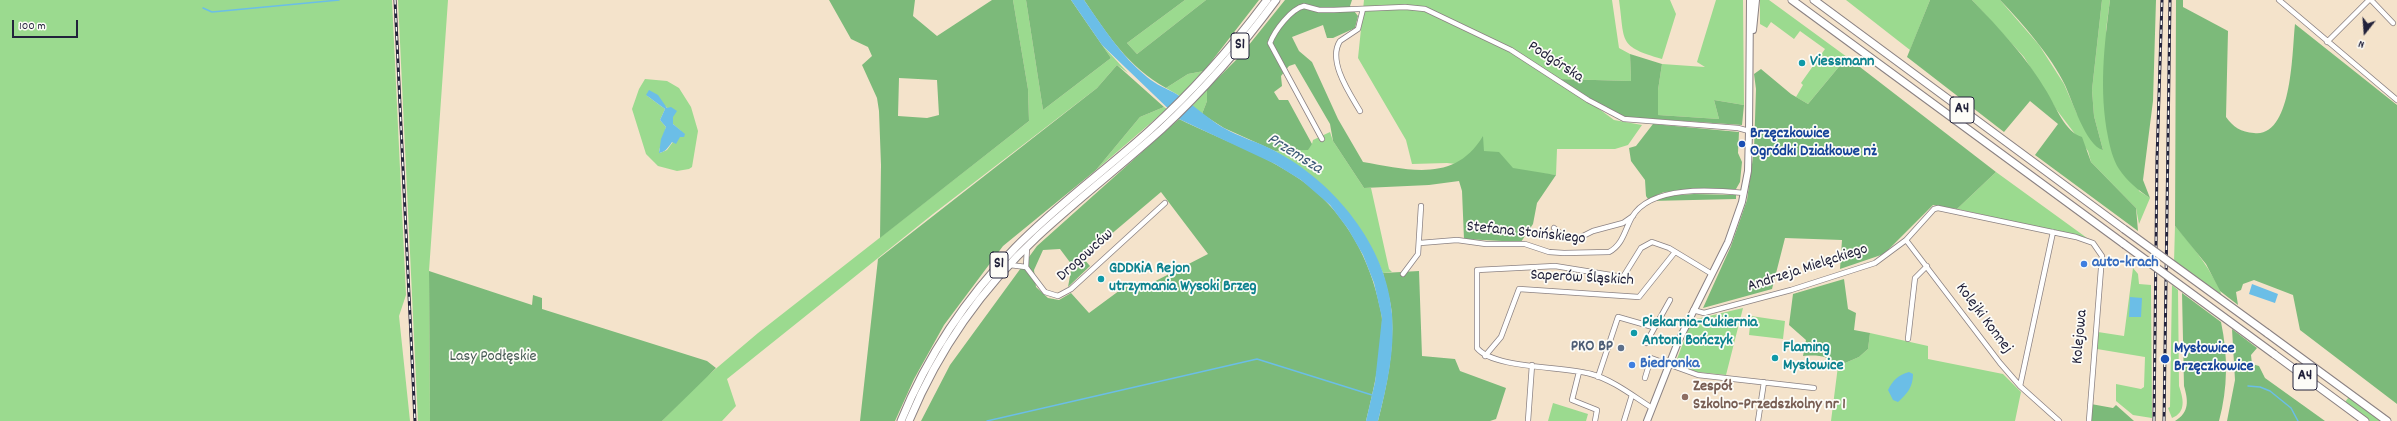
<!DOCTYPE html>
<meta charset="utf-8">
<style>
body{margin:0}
#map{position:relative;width:2397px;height:421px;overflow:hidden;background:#f4e3cb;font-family:Dekko,sans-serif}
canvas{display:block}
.north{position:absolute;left:2345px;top:12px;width:40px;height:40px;-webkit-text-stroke:3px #fdfcf7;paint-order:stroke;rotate:197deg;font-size:11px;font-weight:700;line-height:16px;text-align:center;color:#22223b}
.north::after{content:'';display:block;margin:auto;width:14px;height:18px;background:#22223b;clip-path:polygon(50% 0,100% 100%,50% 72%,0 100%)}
.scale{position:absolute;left:12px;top:20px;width:66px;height:18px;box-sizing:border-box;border:2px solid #22223b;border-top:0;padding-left:5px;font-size:12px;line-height:14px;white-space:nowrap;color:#22223b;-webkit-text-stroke:3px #fdfcf7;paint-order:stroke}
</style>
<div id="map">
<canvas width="2397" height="421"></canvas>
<div class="north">N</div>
<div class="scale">100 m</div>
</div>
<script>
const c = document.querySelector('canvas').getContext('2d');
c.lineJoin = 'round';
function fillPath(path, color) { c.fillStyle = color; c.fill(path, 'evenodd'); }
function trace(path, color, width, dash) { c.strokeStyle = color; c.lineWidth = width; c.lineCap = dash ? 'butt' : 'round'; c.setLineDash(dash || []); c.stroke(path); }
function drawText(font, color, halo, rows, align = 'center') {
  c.font = font + ' Dekko,sans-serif'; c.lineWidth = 3.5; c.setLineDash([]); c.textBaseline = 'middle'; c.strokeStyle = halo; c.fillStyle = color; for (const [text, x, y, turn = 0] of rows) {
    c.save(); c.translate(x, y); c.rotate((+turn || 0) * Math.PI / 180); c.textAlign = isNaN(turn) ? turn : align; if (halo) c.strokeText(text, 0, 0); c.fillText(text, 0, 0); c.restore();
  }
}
fillPath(new Path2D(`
 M 0,0 L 392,0 L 406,295 L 399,316 L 410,421 L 0,421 Z
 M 398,0 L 448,0 L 429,271 L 430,421 L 418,421 Z
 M 1013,0 L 1026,0 L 1043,110 L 1111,58 L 1102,45 L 1128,73 L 1117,65 L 1097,88 L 933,214 L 727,379 L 736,406 L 722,421 L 662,421 L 699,383 L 758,333 L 1029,121 L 1028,89 Z
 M 1185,0 L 1206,0 L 1137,54 L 1127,43 Z
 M 1364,0 L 1612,0 L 1619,48 L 1630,54 L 1631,81 L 1559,79 L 1614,120 L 1642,125 L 1628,145 L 1615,149 L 1557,149 L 1556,175 L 1447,163 L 1412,164 L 1406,140 L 1358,58 Z
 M 1619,0 L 1670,0 L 1676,14 L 1662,59 C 1618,46 1625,43 1619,0 Z
 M 1716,0 L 1743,0 L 1744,105 L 1714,100 L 1719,119 L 1658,115 L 1658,90 L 1662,64 L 1705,67 L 1697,62 Z
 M 1760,0 L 1769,0 L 1847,57 L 1808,104 L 1796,97 L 1803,85 L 1801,83 L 1825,49 L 1800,31 L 1794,39 L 1771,22 L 1767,28 L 1760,24 Z
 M 1846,0 L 1930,0 L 1910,50 Z
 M 1972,0 L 2000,0 L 2039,45 L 2064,84 L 2077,114 L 2103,150 L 2094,116 L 2092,90 L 2102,0 L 2110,0 L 2106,30 L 2139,191 L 2150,198 L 2139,224 L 2136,208 L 2091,162 L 2088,151 L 2056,109 L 2024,57 Z
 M 1204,71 L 1180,96 L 1166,88 L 1188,74 Z
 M 645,79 L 667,81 L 679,88 L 691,107 L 698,131 L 692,167 L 689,169 L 677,171 L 658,166 L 646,154 L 632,109 L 639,89 ZM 646,95 C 660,101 673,107 673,124 L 681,131 L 667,150 L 660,153 L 659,151 L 666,127 L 660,120 L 665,109 Z
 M 1207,89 L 1207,101 L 1202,114 L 1192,106 Z
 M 1164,107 L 1167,109 L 1096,170 L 1140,117 Z
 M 1330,132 L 1333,141 L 1364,188 L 1371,188 L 1389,269 L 1392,272 L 1383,273 C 1361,219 1323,181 1275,151 L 1297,152 L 1312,144 L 1313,140 Z
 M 1996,172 L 2087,238 L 1957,209 Z
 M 2175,226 C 2195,249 2212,270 2223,298 L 2174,263 Z
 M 2133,268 L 2138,274 L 2139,284 L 2151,285 L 2152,418 L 2133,415 L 2116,401 L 2116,384 L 2141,389 L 2144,387 L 2145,357 L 2097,349 L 2098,332 L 2124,336 Z
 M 2172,285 L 2178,290 L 2179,386 C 2183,398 2187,412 2172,418 L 2168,408 L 2170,407 Z
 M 1743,308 L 1726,375 L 1697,372 L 1675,364 L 1692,320 Z
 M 1751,316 L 1785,321 L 1783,339 L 1749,335 Z
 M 1870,333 L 1928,346 L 1928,359 L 2003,374 L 2021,392 L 2015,421 L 1831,421 L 1838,366 L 1859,357 L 1868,349 Z
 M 2349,397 L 2382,421 L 2370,421 L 2345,402 Z
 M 1553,403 L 1588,414 L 1586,421 L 1548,421 Z`), '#9bda8f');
fillPath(new Path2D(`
 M 829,0 L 915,0 L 913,16 L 937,36 L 992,0 L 1013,0 L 1028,89 L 1029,121 L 880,238 L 881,165 L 879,111 L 877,98 L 862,65 L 872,56 L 868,47 L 851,39 ZM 899,78 L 937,80 L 939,115 L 927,118 L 898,116 Z
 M 1026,0 L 1071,0 L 1111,58 L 1043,110 Z
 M 1084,0 L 1185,0 L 1127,43 L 1137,54 L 1206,0 L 1259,0 L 1204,71 L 1188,74 L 1166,88 C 1129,68 1107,34 1084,0 Z
 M 1285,0 L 1352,0 L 1350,6 L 1358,16 L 1355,28 L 1333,38 L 1327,38 L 1323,25 L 1292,37 L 1299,51 L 1312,62 L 1338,119 L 1363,162 C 1409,170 1455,183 1483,136 L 1484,151 L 1499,152 L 1513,168 L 1556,175 L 1537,203 L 1533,224 L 1521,242 L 1464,239 L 1462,191 L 1459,181 L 1429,185 L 1364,188 L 1333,141 L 1330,124 L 1295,64 L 1289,66 L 1281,76 L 1282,86 L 1274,92 L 1279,100 L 1288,100 L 1312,144 L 1308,150 L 1275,151 L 1224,128 L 1202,114 L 1207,101 L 1207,89 L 1240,56 Z
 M 1930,0 L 1972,0 C 2000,29 2027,58 2047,92 C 2056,107 2065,132 2082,137 L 2091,162 L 2136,208 L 2138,231 L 2035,155 L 2058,124 L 2030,101 L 2004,132 L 1907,57 Z
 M 2000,0 L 2102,0 L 2092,90 L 2094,116 L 2103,150 C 2086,146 2072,100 2065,85 C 2051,56 2023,24 2000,0 Z
 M 2110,0 L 2156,0 L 2153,101 L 2143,180 L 2150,198 C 2139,191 2126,180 2119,169 C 2113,160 2110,147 2108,137 C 2099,90 2104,47 2110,0 Z
 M 2176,0 L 2183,0 L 2183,7 L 2228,31 L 2226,117 C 2233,127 2241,132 2254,133 C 2293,138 2292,49 2295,24 L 2397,105 L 2397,404 L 2300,330 L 2293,295 L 2254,280 L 2243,284 L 2241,290 L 2236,292 L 2238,305 L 2220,291 L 2206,264 L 2175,226 Z
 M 1630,54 L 1662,64 L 1658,90 L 1658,115 L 1719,119 L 1714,100 L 1744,105 L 1742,125 L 1626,117 L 1607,109 L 1558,79 L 1631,81 Z
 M 1847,57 L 1996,172 L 1957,209 L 1933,205 L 1884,254 L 1840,269 L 1842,240 L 1785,238 L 1772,289 L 1703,308 L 1731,246 L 1747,200 L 1754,150 L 1756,89 L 1754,74 L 1761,69 L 1791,94 L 1808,104 Z
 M 1117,65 L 1164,107 L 1140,117 L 1096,170 L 1003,246 L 944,325 L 914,379 L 895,421 L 860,421 L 878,259 L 1097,88 Z
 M 1179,119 C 1219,139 1264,154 1301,180 C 1340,207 1367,252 1378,299 C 1379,305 1382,313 1382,320 C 1382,353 1374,388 1366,421 L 921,421 L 950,365 L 1037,246 ZM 1161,192 L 1208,254 L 1140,289 L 1131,282 L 1089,313 L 1071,293 L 1059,300 L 1048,298 L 1036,287 L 1034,270 L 1043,250 L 1060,249 L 1072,265 L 1068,287 L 1090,266 L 1083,258 Z
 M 1653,124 L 1739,132 L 1738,153 L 1742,162 L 1740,182 L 1736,189 L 1664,192 L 1648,199 L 1646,196 L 1645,180 L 1631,161 L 1629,148 L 1636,146 Z
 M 1694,194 L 1736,195 L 1736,199 L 1650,201 L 1667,196 Z
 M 429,271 L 532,305 L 533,295 L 542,298 L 542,309 L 707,361 L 716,368 L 662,421 L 430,421 Z
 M 1419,271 L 1422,356 L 1455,359 L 1460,371 L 1506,388 L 1496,419 L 1490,421 L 1378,421 C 1387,385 1394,352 1392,315 C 1391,301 1386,286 1383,273 Z
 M 1844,279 L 1848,309 L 1856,313 L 1854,330 L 1870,333 L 1868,349 L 1859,357 L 1838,366 C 1828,355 1817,355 1803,356 L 1806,340 L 1789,325 L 1793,294 Z
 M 2182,293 L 2221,322 C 2228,355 2228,388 2219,421 L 2175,421 C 2190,412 2188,400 2184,386 Z
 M 2232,329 L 2257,348 L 2251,355 L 2252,364 L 2259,366 L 2265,378 L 2325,421 L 2227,421 L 2235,380 Z
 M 2091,404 L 2113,408 L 2116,405 L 2134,421 L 2090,421 Z`), '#7cba7a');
fillPath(new Path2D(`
 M 1071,0 L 1084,0 C 1103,27 1121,56 1147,77 C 1156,85 1168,89 1178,95 C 1194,105 1207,118 1222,127 C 1239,137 1258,142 1275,151 C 1334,182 1387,246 1392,314 C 1395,351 1387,386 1378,421 L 1366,421 L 1375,382 L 1382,318 L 1374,283 L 1363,255 L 1348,229 L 1330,205 L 1301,180 L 1275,164 L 1179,119 L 1102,45 Z
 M 649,90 L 658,95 L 667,108 L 671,107 L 677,111 L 673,117 L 673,124 L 685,134 L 684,137 L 680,137 L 676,144 L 672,142 C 668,148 665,152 659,153 L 661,139 L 666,127 L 660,120 L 665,109 L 646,95 Z
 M 2252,284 L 2278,294 L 2275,303 L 2249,294 Z
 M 2130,297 L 2142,298 L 2141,317 L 2129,317 Z
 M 1909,372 L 1913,374 C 1913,387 1907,394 1898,402 L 1893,400 L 1888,390 C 1893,380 1898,375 1909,372 Z`), '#6bbee7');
trace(new Path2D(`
 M 203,8 L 212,12 L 339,0
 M 2248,386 L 2260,387 L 2270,391 L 2291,408 L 2298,421
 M 987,421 L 1257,359 L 1372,395`), '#6bbee7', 1.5);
const minor = new Path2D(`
 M 2279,0 L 2397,100
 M 2371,0 L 2393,23
 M 2327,42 L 2369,0
 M 1360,111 C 1350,94 1327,61 1340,41 L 1358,29 L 1363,9
 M 1322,139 L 1270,43 C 1275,30 1291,9 1304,6 L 1319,10 L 1334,10 L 1405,7 L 1425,9 L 1511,50 L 1588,100 L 1624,119 L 1738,128 L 1749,131
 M 1554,228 L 1564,236 L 1575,240 L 1593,231 L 1623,223 L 1633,216
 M 1906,240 L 2000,363 L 2020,386 L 2059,421
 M 1420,243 L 1457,240 L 1486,244 L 1525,244 L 1549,252 L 1564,253 L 1609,252 C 1623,245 1625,229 1632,217 C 1651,185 1712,190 1744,193
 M 1027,247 L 1026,267 L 1045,292 L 1058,296 L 1071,289 L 1165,203
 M 1010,265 L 1026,267
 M 1403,274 L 1418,254 L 1421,206
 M 1693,310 L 1704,313 L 1791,290 L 1875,263 L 1906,240 L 1934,209 L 1938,208 L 2076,237 L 2093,243 L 2102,256 L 2089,421
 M 1908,339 L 1915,278 L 1927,266
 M 1646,343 L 1670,300
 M 1485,356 L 1501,337 L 1519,289 L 1639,297 L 1675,252
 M 1579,372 L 1572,400 L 1597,410 L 1595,421
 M 1598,377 L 1618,317 L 1653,327
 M 1645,378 L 1651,358 L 1698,375 L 1814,388
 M 2020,386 L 2053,232
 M 1652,408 C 1633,396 1613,380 1591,374 C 1563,366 1494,369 1477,348 L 1477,270 L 1555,266 L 1623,277 L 1641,248 L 1652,242 L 1669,248 L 1712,274
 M 1528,421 L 1532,365
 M 1624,421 L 1632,395
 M 1758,421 L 1764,382`);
const major = new Path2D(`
 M 1753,30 L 1756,0
 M 1647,421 L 1678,342 L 1728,242 L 1742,202 L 1748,171 L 1749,131 L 1750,0`);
const highway = new Path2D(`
 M 1792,0 L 2124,244
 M 1814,0 L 2124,229
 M 2267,333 L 2387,421
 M 2274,354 L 2365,421
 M 901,421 C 927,357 967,297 1015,248 C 1057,205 1106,170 1150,130 C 1193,91 1232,47 1267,0
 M 909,421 C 938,351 982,288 1038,236 C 1078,199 1121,166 1162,129 C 1204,90 1242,46 1276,0`);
trace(minor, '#8b8283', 6);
trace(major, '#8b8283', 8);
trace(highway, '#8b8283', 9);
trace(minor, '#fff', 4.5);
trace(major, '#fff', 6);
trace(highway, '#fff', 7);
const rail = new Path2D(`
 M 395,0 L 415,421
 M 2154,421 L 2157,159 L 2162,0
 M 2164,421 L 2170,0`);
trace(rail, '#22223b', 3);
trace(rail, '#fdfcf7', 1.5, [4.5]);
const highwayBridge = new Path2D(`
 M 2124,229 L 2267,333
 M 2124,244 L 2274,354`);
trace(highwayBridge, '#8b8283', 9, []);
trace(highwayBridge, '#fff', 7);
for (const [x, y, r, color] of [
 [1802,63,4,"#0f9aa8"],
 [1742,144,4,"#1a4fb4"],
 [2084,264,4,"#3f7fe0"],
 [1101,279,4,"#0f9aa8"],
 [1634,333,4,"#0f9aa8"],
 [1621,348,4,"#5c6f8a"],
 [1775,358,4,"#0f9aa8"],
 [2165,359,5,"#1a4fb4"],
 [1632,365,4,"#3f7fe0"],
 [1685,397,4,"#8d6e63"]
]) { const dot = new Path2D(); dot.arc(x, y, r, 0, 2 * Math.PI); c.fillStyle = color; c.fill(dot); trace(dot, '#fdfcf7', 1.5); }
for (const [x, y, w] of [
 [1240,46,18],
 [1962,110,24],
 [999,265,18],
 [2305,377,24]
]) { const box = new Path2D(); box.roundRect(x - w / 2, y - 13, w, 26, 3); c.fillStyle = '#fdfcf7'; c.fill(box); trace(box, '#22223b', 1); }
drawText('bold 15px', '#22223b', null, [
 ["S1",1240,46],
 ["A4",1962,110],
 ["S1",999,265],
 ["A4",2305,377]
]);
drawText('16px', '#22223b', '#fdfcf7', [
 ["Podgórska",1555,63,33],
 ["Stefana Stoińskiego",1526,234,6],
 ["Drogowców",1086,256,-42],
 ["Andrzeja Mielęckiego",1808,269,-18],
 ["Saperów Śląskich",1582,279,3],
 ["Kolejki Konnej",1983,319,53],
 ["Kolejowa",2081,337,-85]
]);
drawText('bold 16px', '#0d838f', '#fdfcf7', [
 ["Viessmann",1810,63],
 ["GDDKiA Rejon",1109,270],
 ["utrzymania Wysoki Brzeg",1109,288],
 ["Piekarnia-Cukiernia",1642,324],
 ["Antoni Bończyk",1642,342],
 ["Flaming",1783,349],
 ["Mysłowice",1783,367]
], 'left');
drawText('bold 16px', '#164399', '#fdfcf7', [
 ["Brzęczkowice",1750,135],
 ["Ogródki Działkowe nż",1750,153],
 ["Mysłowice",2174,350],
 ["Brzęczkowice",2174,368]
], 'left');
drawText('bold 16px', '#366cbe', '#fdfcf7', [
 ["auto-krach",2092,264],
 ["Biedronka",1640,365]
], 'left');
drawText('bold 16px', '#4e5e75', '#fdfcf7', [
 ["PKO BP",1613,348]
], 'right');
drawText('16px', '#465954', '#fdfcf7', [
 ["Lasy Podłęskie",493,358]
]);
drawText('bold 16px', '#785e54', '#fdfcf7', [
 ["Zespół",1693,388],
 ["Szkolno-Przedszkolny nr 1",1693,406]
], 'left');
drawText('italic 17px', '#3c5977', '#fdfcf7', [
 ["Przemsza",1294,155,32]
]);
</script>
